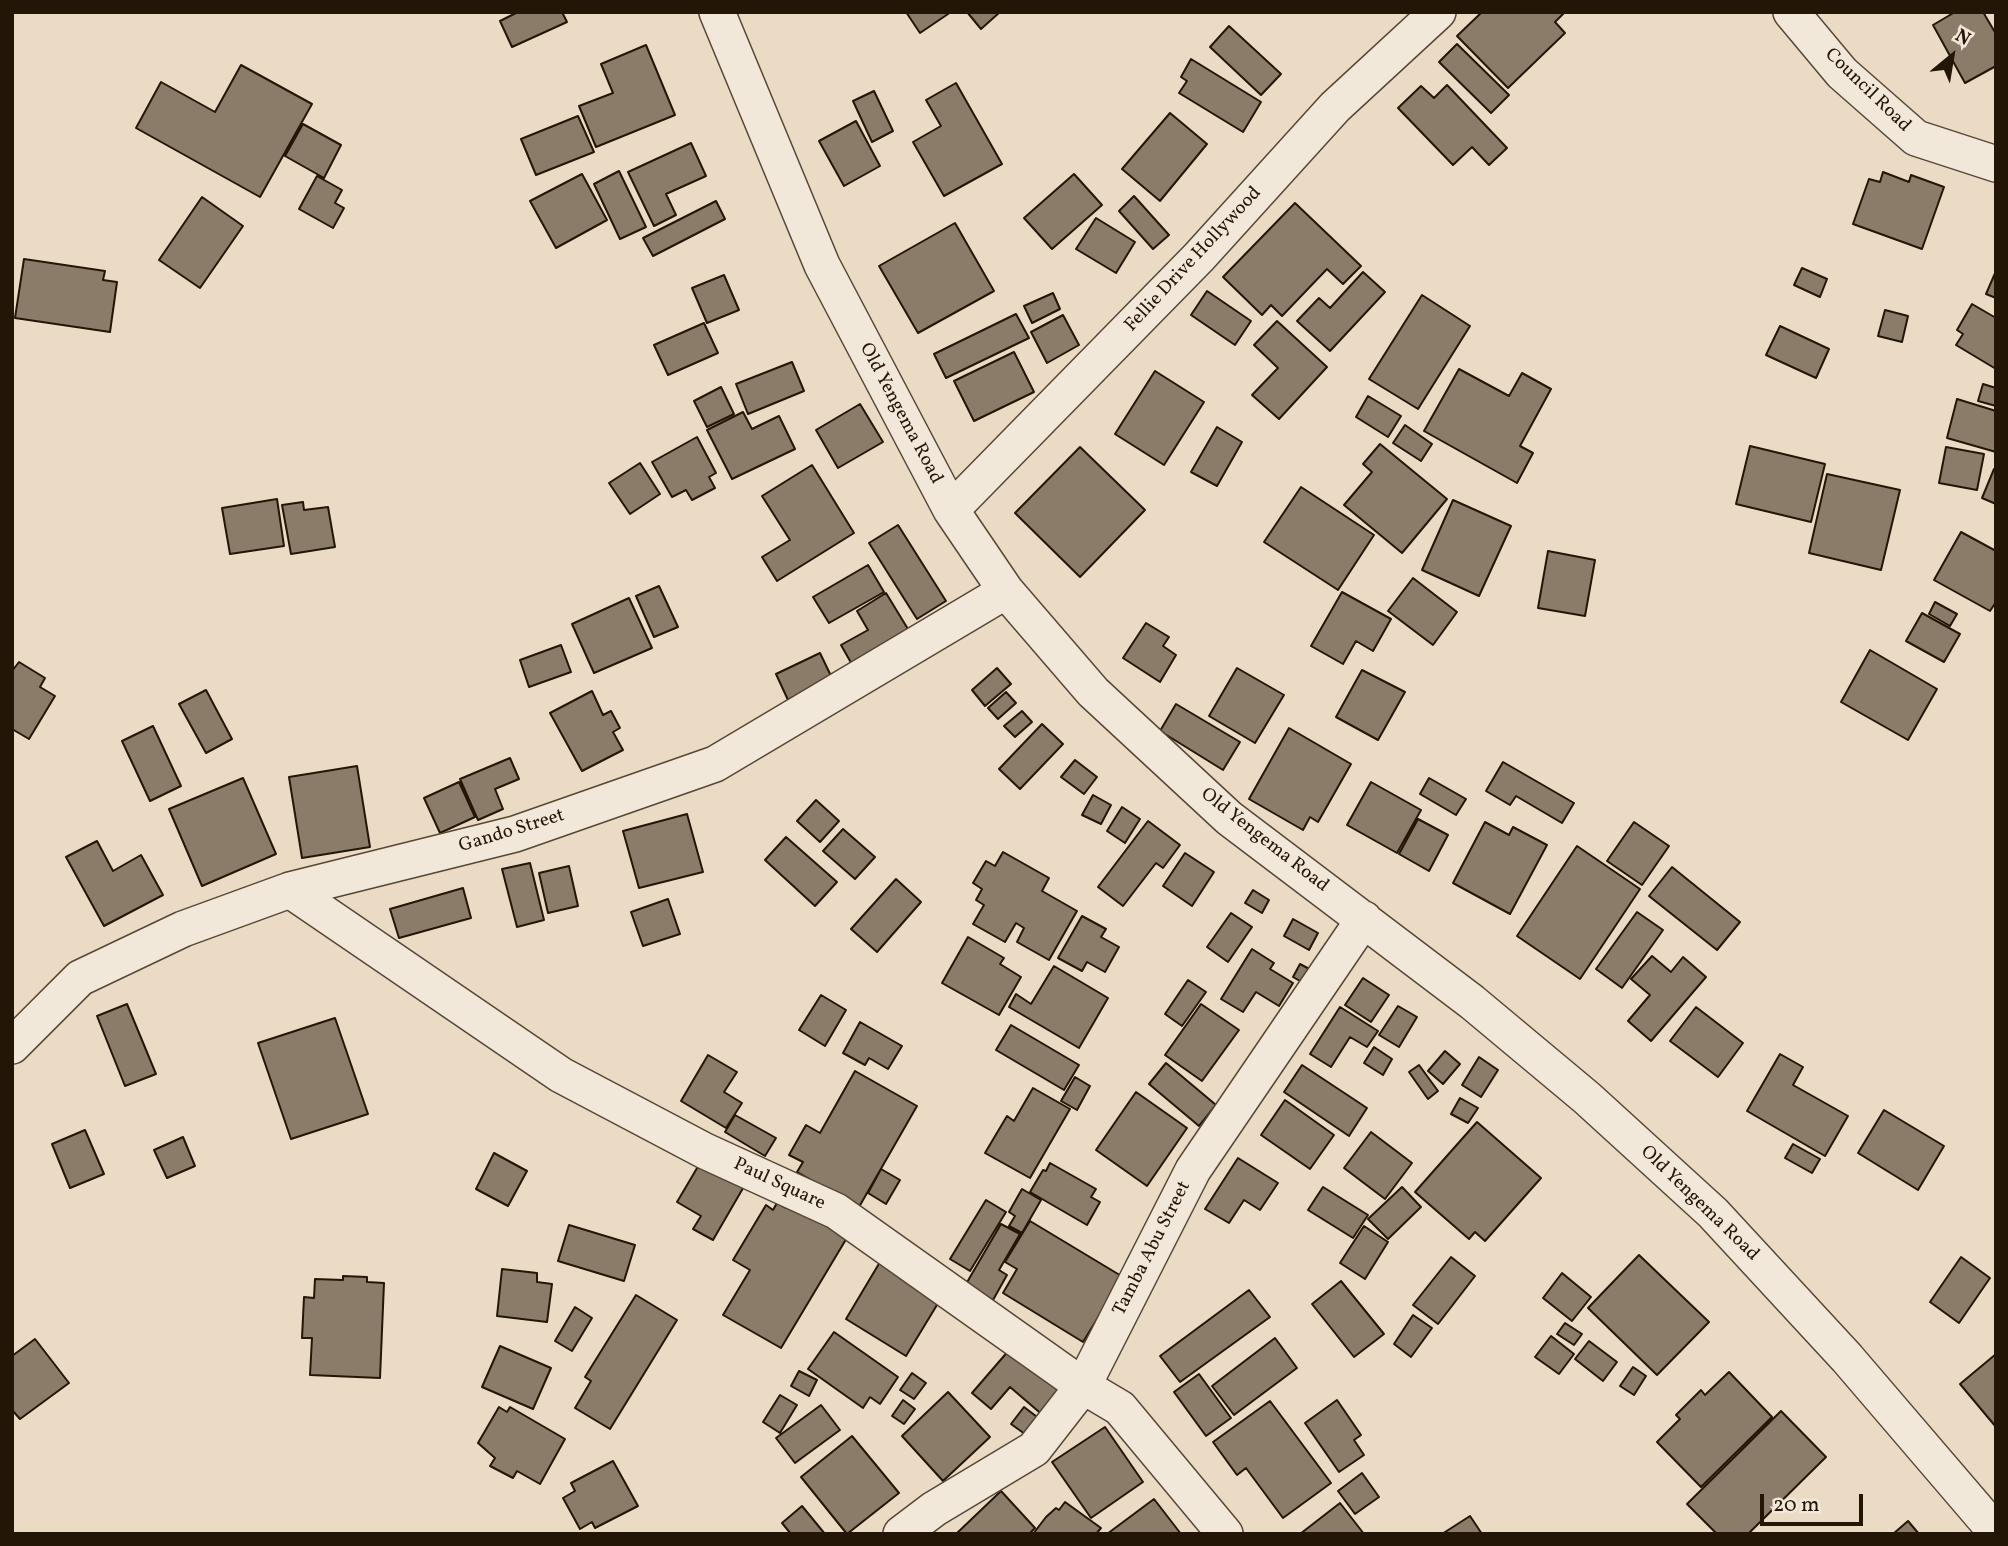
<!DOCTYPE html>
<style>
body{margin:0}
#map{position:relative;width:2008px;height:1546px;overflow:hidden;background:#ebdbc4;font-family:Vollkorn,serif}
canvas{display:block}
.frame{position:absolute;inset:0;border:14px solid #231606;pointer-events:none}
.north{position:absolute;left:1917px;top:21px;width:70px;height:70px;-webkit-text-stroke:5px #f2e8d9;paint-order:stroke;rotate:30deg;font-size:19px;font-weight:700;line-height:28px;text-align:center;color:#231606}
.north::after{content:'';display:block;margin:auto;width:24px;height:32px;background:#231606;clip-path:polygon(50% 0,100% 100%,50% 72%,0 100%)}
.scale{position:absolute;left:1760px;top:1494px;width:103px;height:32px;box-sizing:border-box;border:4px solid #231606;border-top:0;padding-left:9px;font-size:21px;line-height:24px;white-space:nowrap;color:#231606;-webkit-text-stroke:5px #f2e8d9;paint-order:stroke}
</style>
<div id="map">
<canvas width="2008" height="1546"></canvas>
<div class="frame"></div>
<div class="north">N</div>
<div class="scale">20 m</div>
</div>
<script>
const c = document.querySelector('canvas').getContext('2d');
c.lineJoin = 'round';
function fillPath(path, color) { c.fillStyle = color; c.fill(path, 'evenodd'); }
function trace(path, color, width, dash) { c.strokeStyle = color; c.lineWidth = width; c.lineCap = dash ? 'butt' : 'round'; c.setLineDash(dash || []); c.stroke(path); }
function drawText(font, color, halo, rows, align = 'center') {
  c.font = font + ' Vollkorn,serif'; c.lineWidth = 5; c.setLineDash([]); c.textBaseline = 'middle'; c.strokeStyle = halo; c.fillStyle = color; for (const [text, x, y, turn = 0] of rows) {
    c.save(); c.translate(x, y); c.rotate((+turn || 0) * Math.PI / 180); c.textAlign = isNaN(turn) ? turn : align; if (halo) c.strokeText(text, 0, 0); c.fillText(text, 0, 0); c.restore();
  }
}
const building = new Path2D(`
 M 518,12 L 562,12 L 567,22 L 512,47 L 500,21 Z
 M 906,12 L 951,12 L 920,33 Z
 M 967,12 L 1000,12 L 981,29 Z
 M 1482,12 L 1565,12 L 1555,22 L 1565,33 L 1508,88 L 1457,36 Z
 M 1955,12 L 1983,12 L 1996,34 L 1996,66 L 1965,83 L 1933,25 Z
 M 1229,26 L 1281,74 L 1261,95 L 1210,47 Z
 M 1457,44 L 1509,95 L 1491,113 L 1439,62 Z
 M 646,45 L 675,115 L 596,147 L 579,106 L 613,93 L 601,64 Z
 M 1191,59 L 1261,102 L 1243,132 L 1179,93 L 1187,81 L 1181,77 Z
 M 241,65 L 312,104 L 260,197 L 136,128 L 161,82 L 215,112 Z
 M 956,83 L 1002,164 L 944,196 L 913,142 L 941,126 L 926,100 Z
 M 1447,85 L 1507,148 L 1489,165 L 1472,147 L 1453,165 L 1398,108 L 1421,86 L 1434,98 Z
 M 874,91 L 893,131 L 872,142 L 853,101 Z
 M 1170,113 L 1207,144 L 1160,201 L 1122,169 Z
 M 578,116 L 594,152 L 536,175 L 521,139 Z
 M 856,121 L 880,166 L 844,186 L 819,141 Z
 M 303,124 L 341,145 L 324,178 L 285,156 Z
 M 691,143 L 706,176 L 666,194 L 676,215 L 654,226 L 628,172 Z
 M 619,171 L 646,227 L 620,239 L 594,184 Z
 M 1883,172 L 1909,182 L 1911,175 L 1944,187 L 1922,249 L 1853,224 L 1869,179 L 1880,182 Z
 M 582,174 L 607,220 L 556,248 L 530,201 Z
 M 1074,174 L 1102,205 L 1052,249 L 1024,218 Z
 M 317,176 L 342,190 L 335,203 L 344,208 L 333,228 L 299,209 Z
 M 1134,196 L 1169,235 L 1153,249 L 1119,211 Z
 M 202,197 L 243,226 L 200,288 L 159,260 Z
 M 716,201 L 725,219 L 653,256 L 643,238 Z
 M 1295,203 L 1361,266 L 1343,284 L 1327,269 L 1282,316 L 1271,305 L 1262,315 L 1223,277 Z
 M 1096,218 L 1135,242 L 1116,273 L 1076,249 Z
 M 955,223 L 994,291 L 918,333 L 879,266 Z
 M 24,259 L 105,271 L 103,280 L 117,282 L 110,332 L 15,318 Z
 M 1802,268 L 1827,279 L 1820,297 L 1794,285 Z
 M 1996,271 L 1996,298 L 1986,294 Z
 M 1363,272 L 1385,292 L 1330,351 L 1297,321 L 1319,298 L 1330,308 Z
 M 724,275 L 739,310 L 707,323 L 692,288 Z
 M 1207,291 L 1251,321 L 1235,345 L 1191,315 Z
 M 1053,293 L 1060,309 L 1032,323 L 1024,306 Z
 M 1422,295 L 1470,326 L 1418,409 L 1369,379 Z
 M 1972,304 L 1996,318 L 1996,369 L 1956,345 L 1963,334 L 1957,330 Z
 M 1885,310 L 1908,316 L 1902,342 L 1878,336 Z
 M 1016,314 L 1029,338 L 946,378 L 934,354 Z
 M 1063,315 L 1079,345 L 1047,363 L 1031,332 Z
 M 1277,321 L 1327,367 L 1279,419 L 1252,395 L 1278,368 L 1254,345 Z
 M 704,323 L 718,353 L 668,375 L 654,345 Z
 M 1780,326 L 1829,349 L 1816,378 L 1766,355 Z
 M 1014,352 L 1034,392 L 974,421 L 954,381 Z
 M 792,362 L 804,391 L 748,414 L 736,384 Z
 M 1459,369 L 1509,396 L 1522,373 L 1551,389 L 1520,446 L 1533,453 L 1517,483 L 1424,431 Z
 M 1155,371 L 1204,402 L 1164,465 L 1115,434 Z
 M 1983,384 L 1996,388 L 1996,406 L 1978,401 Z
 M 721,387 L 734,414 L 707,427 L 694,401 Z
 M 1368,396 L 1401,416 L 1388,437 L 1356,417 Z
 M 1957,399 L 1996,411 L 1996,452 L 1947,438 Z
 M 860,404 L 883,442 L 838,468 L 816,430 Z
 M 743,412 L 752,429 L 779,416 L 795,449 L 732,479 L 707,430 Z
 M 1405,425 L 1432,444 L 1421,461 L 1393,443 Z
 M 1217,427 L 1242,442 L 1217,486 L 1191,472 Z
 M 697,437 L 716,473 L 709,477 L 715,488 L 692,500 L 686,490 L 672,497 L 652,462 Z
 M 1380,444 L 1447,499 L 1402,553 L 1344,505 L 1372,472 L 1363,464 Z
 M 1750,446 L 1825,464 L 1811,522 L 1736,504 Z
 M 1080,447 L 1145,510 L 1080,577 L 1015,513 Z
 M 1946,447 L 1984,454 L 1977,490 L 1939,483 Z
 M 640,463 L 660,494 L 630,514 L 609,483 Z
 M 812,465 L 854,533 L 777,581 L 762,557 L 790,540 L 762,496 Z
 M 1994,469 L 1996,470 L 1996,504 L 1982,498 Z
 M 1827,474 L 1900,490 L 1881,570 L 1809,553 Z
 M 1301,487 L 1374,535 L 1338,590 L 1264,542 Z
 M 277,499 L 284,546 L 230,554 L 222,508 Z
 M 1453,500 L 1511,526 L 1479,596 L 1422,570 Z
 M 303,502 L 304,510 L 328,507 L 335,547 L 291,554 L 282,505 Z
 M 898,525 L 946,601 L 917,619 L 869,543 Z
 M 1961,532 L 1996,551 L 1996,602 L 1990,611 L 1934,580 Z
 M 1548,551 L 1595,560 L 1585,616 L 1538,608 Z
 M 868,565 L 884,592 L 829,623 L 813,597 Z
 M 1413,578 L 1457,612 L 1433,645 L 1388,611 Z
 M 659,586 L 678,627 L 654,637 L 636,596 Z
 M 1342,592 L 1391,619 L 1373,651 L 1356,641 L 1343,664 L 1311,646 Z
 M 886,593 L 911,634 L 854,668 L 841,645 L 868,630 L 857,611 Z
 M 629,598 L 652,648 L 594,673 L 572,624 Z
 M 1935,602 L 1957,614 L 1950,626 L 1929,614 Z
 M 1922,613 L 1960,634 L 1944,662 L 1906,641 Z
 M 1146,623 L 1169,637 L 1163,646 L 1176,655 L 1160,682 L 1123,658 Z
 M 561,645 L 571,672 L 529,687 L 520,660 Z
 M 1870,650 L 1937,689 L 1908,740 L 1841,702 Z
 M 820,653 L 832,678 L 788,700 L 776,674 Z
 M 19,662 L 45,678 L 40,687 L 55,696 L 29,739 L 12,729 L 12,671 Z
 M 997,668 L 1011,684 L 985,706 L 972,690 Z
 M 1237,668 L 1284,695 L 1255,743 L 1209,716 Z
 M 1362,670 L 1405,692 L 1378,740 L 1336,717 Z
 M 206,690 L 232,739 L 206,753 L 179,704 Z
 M 592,691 L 603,715 L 611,711 L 620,728 L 613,732 L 623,750 L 582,771 L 550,713 Z
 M 1006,692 L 1016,703 L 998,719 L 988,708 Z
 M 1176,704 L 1240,742 L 1223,770 L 1160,731 Z
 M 1022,711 L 1032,722 L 1015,737 L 1004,726 Z
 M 1042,724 L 1063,744 L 1020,789 L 999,769 Z
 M 153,726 L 181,786 L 150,801 L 122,741 Z
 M 1289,728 L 1351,764 L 1318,822 L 1310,817 L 1303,830 L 1249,799 Z
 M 510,758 L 519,779 L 495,789 L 503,809 L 478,820 L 460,779 Z
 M 1075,760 L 1097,777 L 1084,794 L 1061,777 Z
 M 1503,762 L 1574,803 L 1562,823 L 1516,796 L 1510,805 L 1486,791 Z
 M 357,766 L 370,847 L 302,858 L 289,777 Z
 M 243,778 L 276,854 L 202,886 L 169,809 Z
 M 1429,778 L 1466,799 L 1456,815 L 1420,794 Z
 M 459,782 L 475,817 L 440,833 L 424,798 Z
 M 1371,782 L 1421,810 L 1397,853 L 1347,825 Z
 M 1093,795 L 1111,805 L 1101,824 L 1082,815 Z
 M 816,800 L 839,821 L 820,842 L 797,821 Z
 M 1122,807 L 1140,819 L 1125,843 L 1107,831 Z
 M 687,814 L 703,872 L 639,888 L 623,831 Z
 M 1418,819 L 1448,835 L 1429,871 L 1399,854 Z
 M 1148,821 L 1180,845 L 1163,868 L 1156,863 L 1123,906 L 1098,887 Z
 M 1485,822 L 1509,835 L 1513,827 L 1547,845 L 1510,914 L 1453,883 Z
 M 1634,822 L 1669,846 L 1642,885 L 1607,861 Z
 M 843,829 L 875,857 L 855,879 L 823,851 Z
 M 786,837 L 837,882 L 815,906 L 765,860 Z
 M 97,841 L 113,871 L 141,855 L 163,895 L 104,926 L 66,857 Z
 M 1577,846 L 1640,889 L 1580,979 L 1517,936 Z
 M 1003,852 L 1049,878 L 1042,891 L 1077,911 L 1049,960 L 1017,942 L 1024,928 L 1016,923 L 1005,942 L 973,924 L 984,905 L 976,900 L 982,889 L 973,883 L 986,861 L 995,866 Z
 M 1185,853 L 1214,872 L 1192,906 L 1163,886 Z
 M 530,863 L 544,920 L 517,927 L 502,869 Z
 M 569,866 L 578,906 L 548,913 L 539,873 Z
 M 1672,867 L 1740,922 L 1717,950 L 1649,896 Z
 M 896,879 L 921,902 L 877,952 L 851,929 Z
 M 463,888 L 471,918 L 399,938 L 390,909 Z
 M 1253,890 L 1269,900 L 1262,913 L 1245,903 Z
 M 668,899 L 680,934 L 643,946 L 631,912 Z
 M 1637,912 L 1663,930 L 1622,988 L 1596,969 Z
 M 1231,913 L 1252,927 L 1228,962 L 1207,947 Z
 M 1082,916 L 1106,929 L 1101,937 L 1119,947 L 1105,972 L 1087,962 L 1082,971 L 1058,958 Z
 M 1293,919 L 1318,933 L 1309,950 L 1284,936 Z
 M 968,937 L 1004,958 L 1000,964 L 1021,977 L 999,1015 L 942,983 Z
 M 1252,949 L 1274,963 L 1270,969 L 1293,983 L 1279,1006 L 1256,992 L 1243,1012 L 1221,999 Z
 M 1652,956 L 1671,972 L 1683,957 L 1706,977 L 1651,1041 L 1628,1021 L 1650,995 L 1631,979 Z
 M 1300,964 L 1315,972 L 1307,985 L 1293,977 Z
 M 1054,966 L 1108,998 L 1079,1048 L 1009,1007 L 1016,994 L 1031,1004 Z
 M 1363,978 L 1389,995 L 1371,1022 L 1345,1005 Z
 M 1188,980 L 1206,992 L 1182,1026 L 1165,1014 Z
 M 821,995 L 846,1010 L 825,1046 L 799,1030 Z
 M 127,1004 L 156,1074 L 125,1086 L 97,1016 Z
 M 1201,1004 L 1239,1030 L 1202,1081 L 1165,1055 Z
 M 1398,1006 L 1417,1017 L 1399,1047 L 1379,1035 Z
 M 1340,1007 L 1378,1031 L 1367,1047 L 1350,1037 L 1331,1067 L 1310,1054 Z
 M 1696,1007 L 1743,1043 L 1718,1077 L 1670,1041 Z
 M 335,1018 L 368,1114 L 291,1139 L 258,1043 Z
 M 860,1022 L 902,1046 L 888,1069 L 869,1058 L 865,1065 L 843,1053 Z
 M 1011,1025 L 1079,1065 L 1064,1090 L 996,1050 Z
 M 1374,1047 L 1392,1059 L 1383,1075 L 1364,1063 Z
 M 1445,1051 L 1460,1064 L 1443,1084 L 1428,1071 Z
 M 1780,1054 L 1803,1067 L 1793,1085 L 1848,1116 L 1825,1156 L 1747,1111 Z
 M 708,1055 L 737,1072 L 724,1092 L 742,1103 L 726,1128 L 681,1101 Z
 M 1479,1057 L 1498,1070 L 1481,1097 L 1462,1085 Z
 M 1166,1063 L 1216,1105 L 1199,1126 L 1149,1084 Z
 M 1302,1065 L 1367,1108 L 1349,1136 L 1284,1092 Z
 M 1419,1065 L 1438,1091 L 1428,1099 L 1409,1072 Z
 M 855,1071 L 917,1106 L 859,1207 L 797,1172 L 803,1162 L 789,1155 L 806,1125 L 820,1133 Z
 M 1075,1077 L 1090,1086 L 1077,1110 L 1061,1101 Z
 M 1033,1088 L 1070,1109 L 1030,1178 L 985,1153 L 1007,1116 L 1014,1121 Z
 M 1136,1092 L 1187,1128 L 1147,1186 L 1096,1150 Z
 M 1460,1098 L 1478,1108 L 1468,1123 L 1451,1114 Z
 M 1285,1100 L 1334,1135 L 1310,1169 L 1261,1135 Z
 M 1884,1110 L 1944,1146 L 1918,1190 L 1858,1153 Z
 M 735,1115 L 776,1138 L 765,1156 L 725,1132 Z
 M 1477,1122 L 1541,1178 L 1485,1241 L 1475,1232 L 1469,1239 L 1415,1192 Z
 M 85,1130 L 104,1174 L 70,1188 L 52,1144 Z
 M 1371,1132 L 1412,1163 L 1385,1199 L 1344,1168 Z
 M 183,1137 L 195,1166 L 167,1178 L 154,1150 Z
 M 1793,1144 L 1820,1159 L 1812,1173 L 1785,1158 Z
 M 494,1153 L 527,1171 L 508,1206 L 476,1189 Z
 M 703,1158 L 746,1183 L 713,1240 L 693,1229 L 701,1216 L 677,1202 Z
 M 1238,1158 L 1278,1183 L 1260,1210 L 1244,1200 L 1229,1223 L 1205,1209 Z
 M 1050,1163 L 1096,1189 L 1091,1197 L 1100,1202 L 1087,1225 L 1030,1192 L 1043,1170 L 1046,1171 Z
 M 881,1169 L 900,1180 L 886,1204 L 868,1193 Z
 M 1323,1187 L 1368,1215 L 1353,1238 L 1308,1210 Z
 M 1402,1187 L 1421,1207 L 1388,1239 L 1368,1219 Z
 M 1022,1189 L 1041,1200 L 1022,1233 L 1009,1226 L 1015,1216 L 1009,1212 Z
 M 986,1200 L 1006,1212 L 970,1271 L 950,1259 Z
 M 790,1201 L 848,1236 L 781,1348 L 723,1315 L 750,1270 L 733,1260 L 766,1205 L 773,1210 L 777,1203 L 786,1208 Z
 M 1030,1221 L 1123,1277 L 1083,1342 L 1003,1293 L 1017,1269 L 1005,1262 Z
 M 1001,1224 L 1020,1234 L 999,1270 L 1007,1275 L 993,1300 L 966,1284 Z
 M 569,1225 L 635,1245 L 624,1281 L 558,1261 Z
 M 1364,1226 L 1388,1242 L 1365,1279 L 1340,1263 Z
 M 1639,1255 L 1709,1322 L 1657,1375 L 1588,1308 Z
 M 1451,1257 L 1475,1276 L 1438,1324 L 1413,1305 Z
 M 1961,1257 L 1990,1278 L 1959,1323 L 1930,1302 Z
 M 880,1262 L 940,1300 L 906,1356 L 846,1319 Z
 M 502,1269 L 537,1273 L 537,1282 L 552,1284 L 547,1322 L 497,1316 Z
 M 1562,1273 L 1591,1297 L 1572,1321 L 1543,1298 Z
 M 343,1276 L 367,1277 L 367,1282 L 384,1283 L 380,1378 L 310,1375 L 312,1338 L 302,1338 L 304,1297 L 314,1298 L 315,1279 L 343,1280 Z
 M 1341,1281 L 1384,1334 L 1354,1357 L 1312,1304 Z
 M 1249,1290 L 1270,1317 L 1180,1382 L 1160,1356 Z
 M 636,1295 L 677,1320 L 610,1429 L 575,1408 L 591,1381 L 585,1377 Z
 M 575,1307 L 592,1318 L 572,1351 L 555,1341 Z
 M 1413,1315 L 1432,1328 L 1411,1357 L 1394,1344 Z
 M 1565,1323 L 1582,1334 L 1574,1345 L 1557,1334 Z
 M 834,1332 L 898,1377 L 880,1404 L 870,1397 L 863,1408 L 808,1369 Z
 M 1551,1336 L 1574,1354 L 1559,1374 L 1535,1357 Z
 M 1275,1338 L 1297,1368 L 1234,1415 L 1212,1386 Z
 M 35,1339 L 69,1383 L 20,1419 L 12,1410 L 12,1356 Z
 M 1589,1341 L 1617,1362 L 1603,1381 L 1575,1359 Z
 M 500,1346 L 551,1368 L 533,1409 L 482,1387 Z
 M 1010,1349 L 1064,1395 L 1045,1417 L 1010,1387 L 991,1409 L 972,1393 Z
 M 1996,1354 L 1996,1427 L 1960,1384 Z
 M 1633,1367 L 1646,1376 L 1634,1395 L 1620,1386 Z
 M 799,1371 L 817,1380 L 809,1396 L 791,1386 Z
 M 1729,1372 L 1772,1417 L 1701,1487 L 1657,1442 L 1680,1419 L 1676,1415 L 1701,1390 L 1705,1395 Z
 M 912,1373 L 926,1383 L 914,1399 L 900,1390 Z
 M 1199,1374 L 1231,1418 L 1206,1436 L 1174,1392 Z
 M 948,1392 L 990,1437 L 943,1481 L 902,1436 Z
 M 780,1395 L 797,1405 L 780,1433 L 763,1422 Z
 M 903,1400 L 915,1409 L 904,1424 L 892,1416 Z
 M 1337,1400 L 1361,1435 L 1354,1440 L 1364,1455 L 1339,1472 L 1305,1423 Z
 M 1270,1401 L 1331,1483 L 1283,1518 L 1246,1468 L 1237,1475 L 1213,1442 Z
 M 821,1405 L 840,1430 L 795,1463 L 776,1438 Z
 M 499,1407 L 507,1412 L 510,1407 L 565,1439 L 540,1484 L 517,1471 L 513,1478 L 490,1466 L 495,1458 L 478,1443 Z
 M 1024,1407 L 1041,1420 L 1029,1437 L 1011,1424 Z
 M 1781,1411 L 1826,1457 L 1748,1534 L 1717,1534 L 1687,1504 Z
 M 1105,1427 L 1143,1482 L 1091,1518 L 1052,1462 Z
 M 852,1436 L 899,1493 L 847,1534 L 801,1477 Z
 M 613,1461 L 638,1506 L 595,1528 L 592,1522 L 580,1529 L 563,1498 L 575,1491 L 571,1483 Z
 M 1362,1473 L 1379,1497 L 1355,1514 L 1338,1491 Z
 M 1001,1491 L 1035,1528 L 1029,1534 L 956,1534 Z
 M 1154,1499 L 1181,1534 L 1107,1534 Z
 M 1065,1502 L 1101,1528 L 1096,1534 L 1033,1534 L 1046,1517 L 1056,1508 L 1059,1510 Z
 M 1340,1503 L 1364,1534 L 1300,1534 Z
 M 802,1506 L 825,1534 L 791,1534 L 782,1523 Z
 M 1470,1516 L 1482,1534 L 1442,1534 Z
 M 1908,1521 L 1919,1534 L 1893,1534 Z`);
fillPath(building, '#8b7c69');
trace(building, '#231606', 2);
const minor = new Path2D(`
 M 717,12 L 822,265 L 951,510 L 1006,591 L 1093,692 L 1229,818 L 1472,1002 L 1587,1098 L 1713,1213 L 1847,1358 L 1996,1532
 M 1791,12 L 1842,73 L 1916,138 L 1996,164
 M 951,510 L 1199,257 L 1335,107 L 1438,12
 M 290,890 L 561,1075 L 705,1151 L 836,1211 L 1083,1386 L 1120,1408 L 1225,1534
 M 12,1046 L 80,978 L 183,929 L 290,890 L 515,834 L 715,764 L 1006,591
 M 901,1534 L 934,1509 L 1034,1449 L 1083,1386 L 1193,1170 L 1364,919`);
trace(minor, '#554736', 38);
trace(minor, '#f2e8d9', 35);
drawText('19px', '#231606', '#f2e8d9', [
 ["Council Road",1867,91,44],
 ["Fellie Drive Hollywood",1194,260,-47],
 ["Old Yengema Road",900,414,62],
 ["Gando Street",512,832,-17],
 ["Old Yengema Road",1264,841,38],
 ["Paul Square",779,1185,25],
 ["Old Yengema Road",1699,1204,44],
 ["Tamba Abu Street",1153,1249,-63]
]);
</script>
